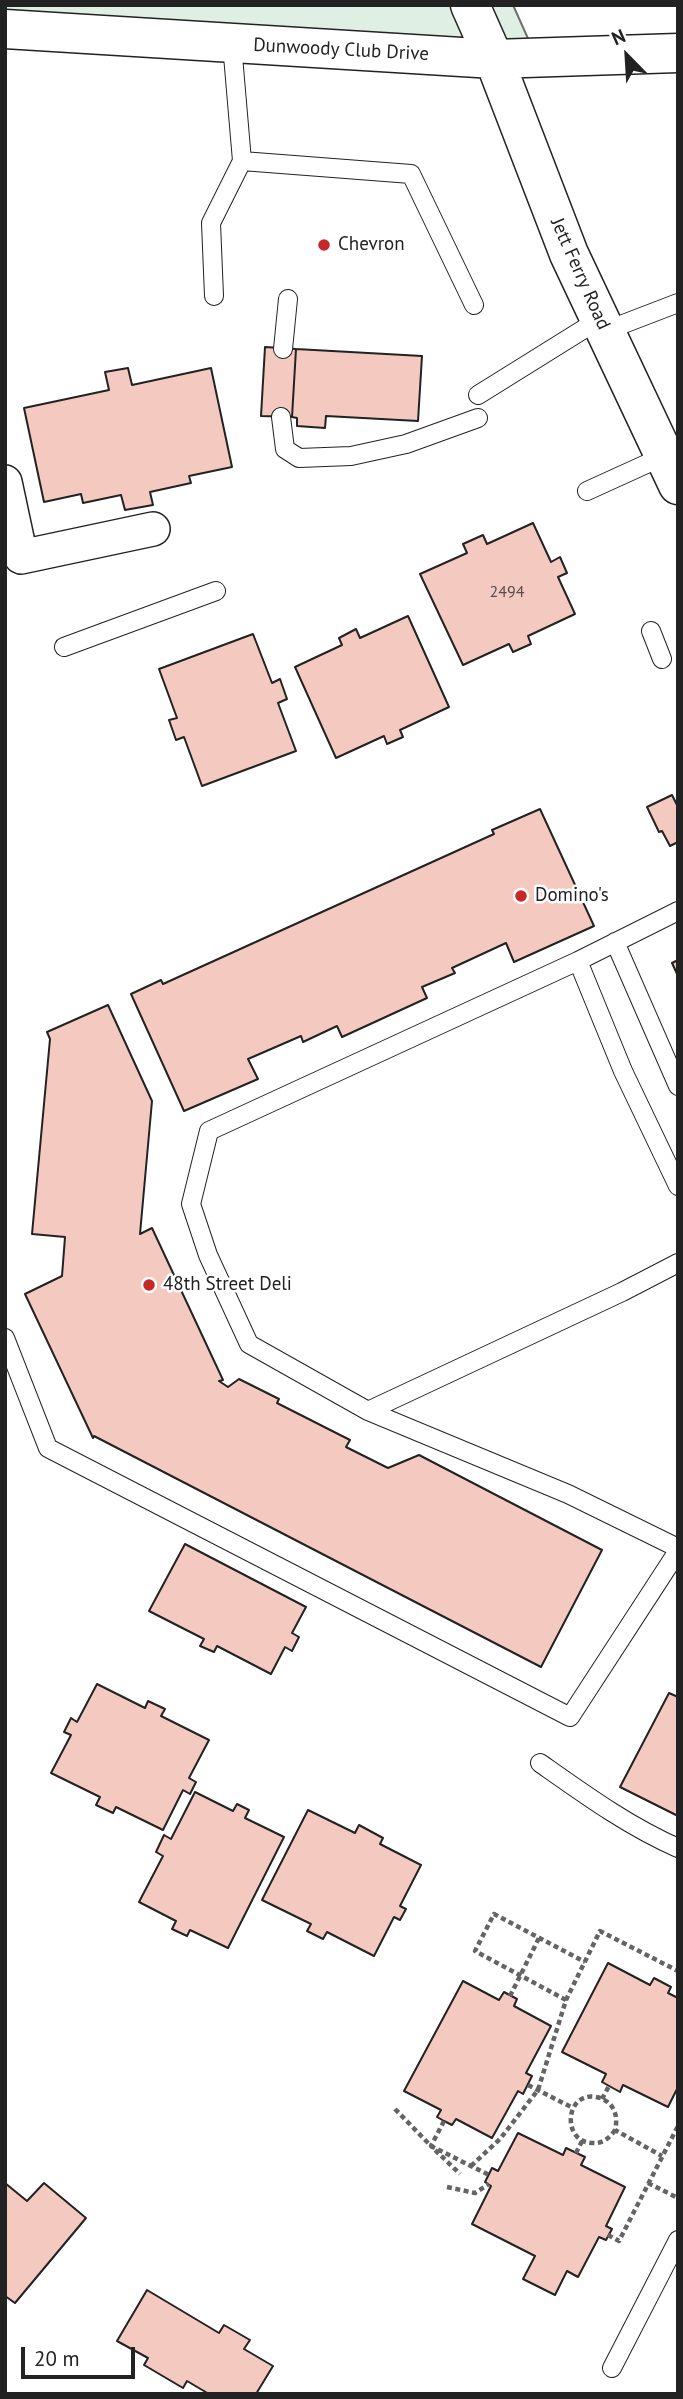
<!DOCTYPE html>
<style>
body{margin:0}
#map{position:relative;width:683px;height:2399px;overflow:hidden;background:#fff;font-family:"PT Sans",sans-serif}
canvas{display:block}
.frame{position:absolute;inset:0;border:7px solid #222;pointer-events:none}
.north{position:absolute;left:592px;top:21px;width:70px;height:70px;-webkit-text-stroke:5px #fff;paint-order:stroke;rotate:336deg;font-size:19px;font-weight:700;line-height:28px;text-align:center;color:#222}
.north::after{content:'';display:block;margin:auto;width:24px;height:32px;background:#222;clip-path:polygon(50% 0,100% 100%,50% 72%,0 100%)}
.scale{position:absolute;left:21px;top:2347px;width:114px;height:32px;box-sizing:border-box;border:4px solid #222;border-top:0;padding-left:9px;font-size:21px;line-height:24px;white-space:nowrap;color:#222;-webkit-text-stroke:5px #fff;paint-order:stroke}
</style>
<div id="map">
<canvas width="683" height="2399"></canvas>
<div class="frame"></div>
<div class="north">N</div>
<div class="scale">20 m</div>
</div>
<script>
const c = document.querySelector('canvas').getContext('2d');
c.lineJoin = 'round';
function fillPath(path, color) { c.fillStyle = color; c.fill(path, 'evenodd'); }
function trace(path, color, width, dash) { c.strokeStyle = color; c.lineWidth = width; c.lineCap = dash ? 'butt' : 'round'; c.setLineDash(dash || []); c.stroke(path); }
function drawText(font, color, halo, rows, align = 'center') {
  c.font = font + ' "PT Sans",sans-serif'; c.lineWidth = 5; c.setLineDash([]); c.textBaseline = 'middle'; c.strokeStyle = halo; c.fillStyle = color; for (const [text, x, y, turn = 0] of rows) {
    c.save(); c.translate(x, y); c.rotate((+turn || 0) * Math.PI / 180); c.textAlign = isNaN(turn) ? turn : align; if (halo) c.strokeText(text, 0, 0); c.fillText(text, 0, 0); c.restore();
  }
}
const green = new Path2D(`
 M 5,5 L 513,5 L 530,43 L 5,43 Z`);
fillPath(green, '#e0efe3');
trace(green, '#6f6f6f', 2);
const building = new Path2D(`
 M 265,347 L 296,349 L 292,417 L 261,416 Z
 M 296,349 L 422,356 L 418,421 L 326,416 L 325,428 L 297,426 L 297,418 L 292,417 Z
 M 128,368 L 132,385 L 211,368 L 232,467 L 189,476 L 191,483 L 150,492 L 153,505 L 125,510 L 121,495 L 83,503 L 81,494 L 44,502 L 24,408 L 109,390 L 105,372 Z
 M 533,523 L 551,562 L 560,557 L 567,573 L 558,577 L 575,614 L 528,636 L 531,644 L 513,652 L 509,644 L 463,665 L 420,574 L 467,553 L 463,544 L 483,535 L 487,544 Z
 M 408,616 L 449,707 L 400,730 L 403,737 L 387,744 L 384,736 L 336,758 L 295,667 L 342,645 L 339,638 L 356,629 L 360,638 Z
 M 253,634 L 272,683 L 280,679 L 287,699 L 278,703 L 296,751 L 202,786 L 184,737 L 176,740 L 169,720 L 177,718 L 159,669 Z
 M 672,795 L 678,807 L 678,842 L 670,846 L 662,831 L 659,832 L 647,807 Z
 M 540,809 L 594,926 L 514,962 L 506,943 L 452,968 L 455,973 L 422,987 L 427,998 L 342,1037 L 337,1026 L 303,1042 L 301,1036 L 248,1059 L 258,1079 L 184,1111 L 131,994 L 161,980 L 163,984 L 494,834 L 492,830 Z
 M 678,960 L 678,976 L 672,963 Z
 M 108,1005 L 152,1101 L 140,1234 L 152,1228 L 223,1380 L 219,1381 L 228,1387 L 239,1379 L 279,1399 L 277,1403 L 350,1440 L 346,1447 L 388,1468 L 419,1455 L 602,1550 L 541,1667 L 94,1436 L 93,1438 L 25,1294 L 62,1276 L 65,1237 L 32,1234 L 50,1039 L 47,1032 Z
 M 185,1544 L 306,1607 L 292,1633 L 299,1637 L 292,1651 L 285,1647 L 271,1674 L 217,1646 L 214,1652 L 200,1646 L 204,1639 L 149,1611 Z
 M 97,1684 L 145,1708 L 148,1701 L 165,1709 L 161,1716 L 209,1740 L 189,1778 L 196,1782 L 190,1794 L 183,1790 L 163,1830 L 116,1807 L 113,1813 L 96,1805 L 100,1797 L 51,1773 L 71,1735 L 64,1732 L 71,1718 L 77,1722 Z
 M 669,1693 L 678,1697 L 678,1816 L 620,1787 Z
 M 195,1792 L 233,1811 L 237,1804 L 249,1810 L 245,1818 L 284,1837 L 228,1948 L 190,1930 L 187,1936 L 172,1929 L 176,1921 L 139,1902 L 163,1856 L 156,1852 L 164,1835 L 171,1839 Z
 M 308,1810 L 355,1833 L 359,1825 L 383,1838 L 380,1844 L 421,1865 L 400,1906 L 406,1909 L 400,1920 L 394,1917 L 374,1956 L 327,1932 L 323,1939 L 307,1931 L 311,1924 L 262,1900 Z
 M 608,1963 L 650,1985 L 654,1978 L 671,1987 L 668,1993 L 678,1998 L 678,2087 L 668,2107 L 623,2085 L 620,2092 L 602,2082 L 606,2074 L 562,2052 Z
 M 463,1981 L 499,2000 L 504,1992 L 517,1999 L 514,2006 L 551,2026 L 526,2073 L 532,2076 L 523,2094 L 518,2091 L 492,2138 L 456,2119 L 452,2125 L 444,2121 L 437,2117 L 441,2110 L 404,2091 Z
 M 518,2133 L 563,2155 L 566,2148 L 585,2157 L 581,2165 L 625,2187 L 606,2226 L 612,2229 L 606,2240 L 599,2237 L 578,2277 L 567,2271 L 555,2295 L 523,2279 L 535,2256 L 472,2224 L 491,2186 L 485,2182 L 492,2168 L 498,2171 Z
 M 5,2183 L 27,2201 L 44,2183 L 86,2218 L 15,2303 L 5,2296 Z
 M 147,2290 L 219,2333 L 224,2325 L 250,2340 L 244,2349 L 273,2366 L 256,2394 L 209,2394 L 187,2381 L 183,2388 L 144,2365 L 148,2358 L 117,2341 Z`);
fillPath(building, '#f3c9c0');
trace(building, '#222', 2);
const service = new Path2D(`
 M 242,161 L 411,174 L 474,305
 M 214,296 L 211,223 L 242,161 L 232,44
 M 605,331 L 678,303
 M 283,349 L 288,299
 M 478,395 L 600,319
 M 281,417 L 285,449 L 299,458 L 351,456 L 406,444 L 478,418
 M 587,491 L 664,456
 M 651,631 L 662,659
 M 64,647 L 216,591
 M 678,911 L 578,961 L 209,1131 L 191,1204 L 208,1255 L 249,1344 L 368,1411 L 568,1494 L 678,1548
 M 615,942 L 678,1086
 M 578,961 L 623,1071 L 678,1186
 M 5,1338 L 48,1448 L 570,1717 L 678,1551
 M 368,1411 L 622,1292 L 678,1263
 M 540,1763 C 584,1794 628,1826 678,1848
 M 612,2368 L 678,2240`);
const minor = new Path2D(`
 M 5,482 L 21,557 L 153,529`);
const tertiary = new Path2D(`
 M 470,5 L 494,59 L 569,254 L 678,485
 M 5,29 L 494,59 L 678,53`);
trace(service, '#222', 20);
trace(minor, '#222', 36);
trace(tertiary, '#222', 41);
trace(new Path2D(`
 M 510,1996 L 539,1938
 M 566,2000 L 475,1951 L 494,1914 L 585,1962
 M 528,2085 L 573,2108
 M 602,2099 L 609,2086
 M 395,2109 L 431,2146 L 489,2175
 M 444,2121 L 431,2146 L 460,2174
 M 615,2130 C 610,2138 602,2144 593,2143 C 561,2143 565,2091 596,2097 C 613,2100 619,2115 615,2130 L 662,2156
 M 576,2153 L 582,2141
 M 471,2166 L 500,2139 L 538,2090 L 566,2000 L 600,1931 L 678,1971
 M 648,2183 L 678,2198
 M 447,2187 L 475,2193 L 489,2184
 M 608,2235 L 619,2241 L 678,2126`), '#646464', 4.5, [5, 3.5]);
trace(service, '#fff', 18);
trace(minor, '#fff', 33);
trace(tertiary, '#fff', 38);
for (const [x, y, r, color] of [
 [324,245,7,"#c62828"],
 [521,896,7,"#c62828"],
 [149,1285,7,"#c62828"]
]) { const dot = new Path2D(); dot.arc(x, y, r, 0, 2 * Math.PI); c.fillStyle = color; c.fill(dot); trace(dot, '#fff', 2.5); }
drawText('16px', '#564c4a', null, [
 ["2494",507,592]
]);
drawText('19px', '#222', '#fff', [
 ["Dunwoody Club Drive",341,50,3],
 ["Jett Ferry Road",580,274,66]
]);
drawText('19px', '#222', '#fff', [
 ["Chevron",338,245],
 ["Domino's",535,896],
 ["48th Street Deli",163,1285]
], 'left');
</script>
